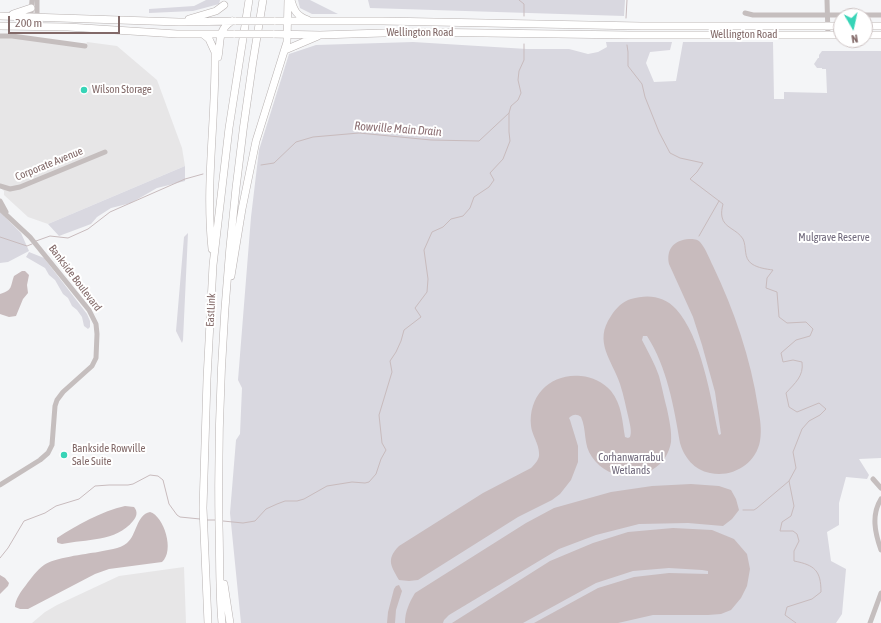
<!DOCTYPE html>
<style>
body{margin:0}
#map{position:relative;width:881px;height:623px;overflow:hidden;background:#f4f5f7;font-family:"Asap Condensed",sans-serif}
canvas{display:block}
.north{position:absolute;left:833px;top:8px;width:40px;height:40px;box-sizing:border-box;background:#fff;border:1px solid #cdc3c3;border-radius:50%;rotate:171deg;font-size:11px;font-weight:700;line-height:16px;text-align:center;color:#826968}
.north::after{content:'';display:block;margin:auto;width:14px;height:18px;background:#37d4b7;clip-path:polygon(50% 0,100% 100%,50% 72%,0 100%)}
.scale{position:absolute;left:8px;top:16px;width:112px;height:18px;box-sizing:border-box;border:2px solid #826968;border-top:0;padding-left:5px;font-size:12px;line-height:14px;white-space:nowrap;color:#826968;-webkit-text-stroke:3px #fff;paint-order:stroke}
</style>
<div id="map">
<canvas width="881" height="623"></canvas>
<div class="north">N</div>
<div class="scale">200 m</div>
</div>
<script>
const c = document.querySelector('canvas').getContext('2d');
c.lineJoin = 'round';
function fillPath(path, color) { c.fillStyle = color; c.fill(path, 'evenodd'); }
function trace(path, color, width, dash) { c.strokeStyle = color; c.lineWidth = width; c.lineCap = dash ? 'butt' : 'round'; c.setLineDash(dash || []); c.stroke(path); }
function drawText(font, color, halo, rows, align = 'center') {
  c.font = font + ' "Asap Condensed",sans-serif'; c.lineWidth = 4; c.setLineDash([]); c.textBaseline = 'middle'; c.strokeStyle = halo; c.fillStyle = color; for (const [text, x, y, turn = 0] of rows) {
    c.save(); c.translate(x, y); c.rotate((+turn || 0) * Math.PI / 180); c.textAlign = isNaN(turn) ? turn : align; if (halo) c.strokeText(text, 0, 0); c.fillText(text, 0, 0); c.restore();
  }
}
fillPath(new Path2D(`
 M 0,36 L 85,46 L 87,42 L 117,46 L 157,80 L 182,148 L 185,166 L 48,224 L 28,217 L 4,195 L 4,191 L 0,187 Z
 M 184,567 L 186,623 L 32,623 L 45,612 L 57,605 L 119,576 Z`), '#e7e6e7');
fillPath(new Path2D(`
 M 206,0 L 220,0 L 219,4 L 193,11 L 149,13 L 149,9 L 194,6 Z
 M 298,0 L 310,0 L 338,14 L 312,14 L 300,8 Z
 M 368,0 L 625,0 L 624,16 L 370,8 Z
 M 413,42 L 527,49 L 569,49 L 588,54 L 598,52 L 607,47 L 606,42 L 672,42 L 670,50 L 650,52 L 646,63 L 654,82 L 676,81 L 683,42 L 773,42 L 774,99 L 784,99 L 784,92 L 827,93 L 826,69 L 822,69 L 822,68 L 817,68 L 814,64 L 818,58 L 819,58 L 819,55 L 822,51 L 881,51 L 881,458 L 859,459 L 869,475 L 867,479 L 846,477 L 839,503 L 839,525 L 827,532 L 831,561 L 846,569 L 842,614 L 836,623 L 241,623 L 230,513 L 236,440 L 240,434 L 242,388 L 238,380 L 251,217 L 259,150 L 289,54 L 316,45 Z
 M 185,166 L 185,181 L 157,188 L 131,203 L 111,208 L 97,217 L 91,224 L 59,236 L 48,224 Z
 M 0,212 L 21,233 L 29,251 L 8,262 L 0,263 Z
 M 188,233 L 183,340 L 182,343 L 176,331 L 184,237 Z
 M 29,252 L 44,258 L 87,314 L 90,321 L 90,327 L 88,329 L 84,326 L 82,317 L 77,310 L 72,306 L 68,298 L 63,294 L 55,280 L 49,275 L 45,268 L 26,257 Z`), '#d9d8e0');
fillPath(new Path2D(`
 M 689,239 C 694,239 697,239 700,242 C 706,249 709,258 713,266 C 734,310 751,359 758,407 C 760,418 762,430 760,441 C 756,464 732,478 710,473 C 694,470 684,457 680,443 C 674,407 667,367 647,336 L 643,336 L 642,340 C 648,352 655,364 659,376 C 662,387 664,398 667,409 C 669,419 672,431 671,442 C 665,480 613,488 592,457 C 583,445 587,430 581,417 C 577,414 573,414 569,418 L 570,420 L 578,446 L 578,462 L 571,480 L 560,494 L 552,500 L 518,517 L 418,580 L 409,581 L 399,580 C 392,567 385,560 399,546 L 483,493 L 531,468 C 535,464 540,459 539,453 C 539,444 532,435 531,426 C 528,395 551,373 581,376 C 592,377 603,382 611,391 C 622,405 622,420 625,437 L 628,438 L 630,437 C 632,432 630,425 629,420 C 626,408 624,396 620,384 C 612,360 593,342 611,316 C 616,308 623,301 631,299 C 648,294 664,296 676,309 C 701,336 711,398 718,432 L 719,435 L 721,434 L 715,392 L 702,345 L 693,317 L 669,264 C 666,249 674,240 689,239 Z
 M 22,271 L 25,271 L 29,275 L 27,285 L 28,293 L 23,299 L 16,316 L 9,317 L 0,314 L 0,294 C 13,290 10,287 14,276 Z
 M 691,484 L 719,486 L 731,490 L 736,499 L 739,510 L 732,519 L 723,526 L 688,523 L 639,524 L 596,535 L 559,549 L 449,615 L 444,620 L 443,623 L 405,623 C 405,612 409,603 415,593 L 526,523 L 554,508 L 611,492 L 652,486 Z
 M 125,506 L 134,507 C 138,512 137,516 133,521 C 116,542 86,539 62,544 L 58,543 L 57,542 L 57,538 C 77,525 102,511 125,506 Z
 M 150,512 C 164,516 175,551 162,562 L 109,569 L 95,574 L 28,609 L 20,609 L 15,607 C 15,600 21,591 26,585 C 31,578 37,570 44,565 C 54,558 85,554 98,552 C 107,550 120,549 127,543 C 137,535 136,515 150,512 Z
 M 673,528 L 712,530 L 734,539 L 747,554 L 750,569 L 747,586 L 741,598 L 731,610 L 721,614 L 708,615 L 653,615 L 618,623 L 534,623 L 598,588 L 634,577 L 669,573 L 708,574 L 708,571 L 702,570 L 669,568 L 633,571 L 596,583 L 523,623 L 452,623 L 550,561 L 593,543 L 628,532 Z
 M 0,575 L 5,578 L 9,583 L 8,586 L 0,594 Z
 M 399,585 L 402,591 L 396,610 L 395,623 L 387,623 L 388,612 L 394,589 L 396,586 Z`), '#c8bbbd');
trace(new Path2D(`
 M 519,0 L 524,4 L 524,16
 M 626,18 L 627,0
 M 627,45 L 628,52 L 628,66 L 642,84 L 645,97 L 659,132 L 670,153 L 680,158 L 703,163 L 697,172 L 690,179 L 723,204 C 722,208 721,213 722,217 C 724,228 737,229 743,239 C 747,247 743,258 752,264 C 758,268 766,269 773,270 L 767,278 L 766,288 L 777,292 L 779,317 L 787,323 L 806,322 L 813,329 L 810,336 L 796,340 L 781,353 L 783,362 L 793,360 L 802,362 C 804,376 795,383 786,393 L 789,407 L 797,412 L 819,403 L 826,409 L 820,415 L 809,421 L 802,429 L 793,452 L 796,468 L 789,481 L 794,506 L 791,516 L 782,522 L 780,531 L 793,531 L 797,534 L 799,541 L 794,551 L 794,561 C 815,565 821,571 821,592 L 812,599 L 787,607 L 785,615 L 796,623
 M 261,165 L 274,163 L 296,142 L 313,137 L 359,133 L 431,140 L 479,141 L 509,113
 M 699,236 L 719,201
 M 0,237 L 27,246 L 32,244
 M 36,241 L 50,236 L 68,238 L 88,229 L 110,212 L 185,179 L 203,174
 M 743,510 L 754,510 L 757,508 L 789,481
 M 207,520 L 216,520
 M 223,521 L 243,523 L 255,521 L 266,509 L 277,504 L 285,501 L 297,501 L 304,499 L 327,486 L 352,482 L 365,483 L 369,482 L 376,474 L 381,459 L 386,450 L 382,443 L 379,415 L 392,372 L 390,361 L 396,352 L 401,341 L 404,330 L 421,317 L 415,308 L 427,292 L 428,279 L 424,250 L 432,232 L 443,227 L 451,219 L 463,216 L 470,208 L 474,197 L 489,187 L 494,180 L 490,173 L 503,159 L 510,141 L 509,132 L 509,113 L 511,106 L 518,100 L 521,93 L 518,80 L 519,71 L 524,60 L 524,44
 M 0,558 L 8,548 L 24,521 L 45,513 L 56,506 L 79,499 L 95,486 L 109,485 L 128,485 L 133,484 L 150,475 L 158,476 L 163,480 L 169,504 L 177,515 L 180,517 L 200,519`), '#c8bbbd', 1);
const highway = new Path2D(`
 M 291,0 C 294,11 297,16 308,20
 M 13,14 L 31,8
 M 0,16 L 179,22 L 236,21
 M 189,19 L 216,11 L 224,5
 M 274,21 L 383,21 L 641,26 L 841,26
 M 0,26 L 68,27 L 177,34 L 235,34
 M 865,26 L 881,26
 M 273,34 L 320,35 L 414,32 L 629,35 L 841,35
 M 204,35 L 209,39 L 215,52 C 216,118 205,184 212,249
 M 865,35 L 881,35
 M 285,50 L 318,36
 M 218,57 C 221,42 217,30 232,21
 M 231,276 L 242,209 L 256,141 L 287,42 L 288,0
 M 224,584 L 230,623
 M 208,623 L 203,508 L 207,379 L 213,265 L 229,128 L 249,0
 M 222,623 C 219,591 220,558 219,526 C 216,350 233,173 263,0`);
trace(highway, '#b8b2b1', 8);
trace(new Path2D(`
 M 32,0 L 31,14 L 34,16 L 37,14 L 37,0
 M 827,0 L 828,35
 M 745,13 L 753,15 L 881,15
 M 0,36 L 12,36 L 85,46
 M 0,186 L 10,189 L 20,187 L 105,152
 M 0,201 L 6,212
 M 0,209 L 30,237 L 89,310 L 96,324 L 97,334 L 96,358 L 92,366 L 63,392 L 57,400 L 55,406 L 52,445 L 48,453 L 40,460 L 0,485
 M 873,479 L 881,488
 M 881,499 C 871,515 875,533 881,550
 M 870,623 L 881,593`), '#c5bebe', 5);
trace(highway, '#fff', 7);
const highwayBridge = new Path2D(`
 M 236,21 L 274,21
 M 235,34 L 273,34`);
trace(highwayBridge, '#b8b2b1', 8, []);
trace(highwayBridge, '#fff', 7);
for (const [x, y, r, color] of [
 [84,90,4,"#37d4b7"],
 [64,455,4,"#37d4b7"]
]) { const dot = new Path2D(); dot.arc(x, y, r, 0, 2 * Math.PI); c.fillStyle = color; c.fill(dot); trace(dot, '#fff', 1.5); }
drawText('11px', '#826968', '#fff', [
 ["Wellington Road",420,33],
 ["Wellington Road",744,35],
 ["Corporate Avenue",49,164,-22],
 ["Bankside Boulevard",75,278,53],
 ["EastLink",211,310,-87]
]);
drawText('11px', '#826968', '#fff', [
 ["Wilson Storage",92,90],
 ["Bankside Rowville",72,449],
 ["Sale Suite",72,462]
], 'left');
drawText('11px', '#6e677a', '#fff', [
 ["Mulgrave Reserve",834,238],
 ["Corhanwarrabul",631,458],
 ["Wetlands",631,471]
]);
drawText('italic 12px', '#8c6f73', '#fff', [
 ["Rowville Main Drain",398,129,4]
]);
</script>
